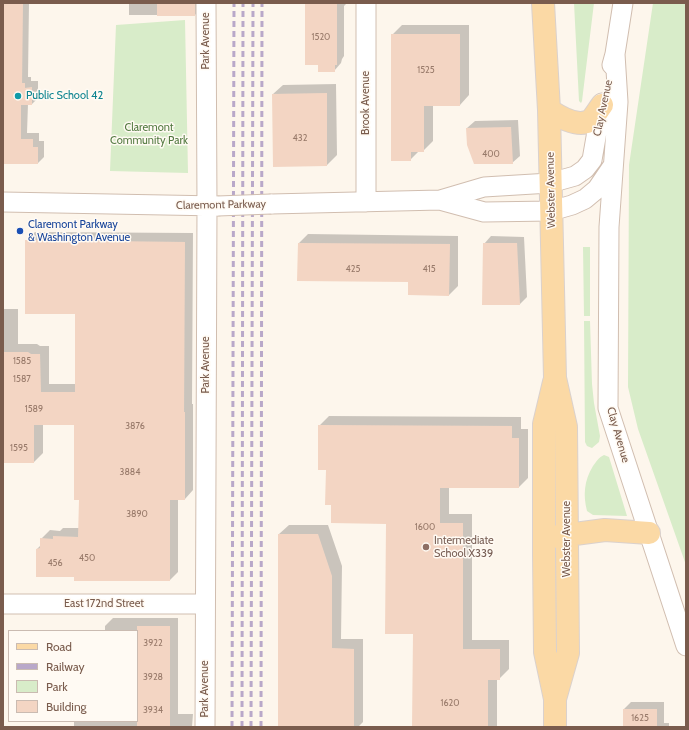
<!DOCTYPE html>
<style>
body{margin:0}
#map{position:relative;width:689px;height:730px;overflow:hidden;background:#fdf6ec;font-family:Cabin,sans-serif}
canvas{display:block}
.frame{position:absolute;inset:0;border:4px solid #7a5c4d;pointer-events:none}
.legend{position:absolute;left:8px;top:630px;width:130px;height:92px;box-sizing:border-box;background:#fffaf3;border:1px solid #cabbb1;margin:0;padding:5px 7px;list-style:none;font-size:12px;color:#7a5c4d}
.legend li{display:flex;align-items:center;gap:8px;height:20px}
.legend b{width:20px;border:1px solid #cabbb1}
</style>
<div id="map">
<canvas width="689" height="730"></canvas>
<div class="frame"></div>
<ul class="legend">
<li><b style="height:5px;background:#fbd9a5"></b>Road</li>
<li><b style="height:5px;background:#b9a8c9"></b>Railway</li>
<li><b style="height:11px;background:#d8ecc9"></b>Park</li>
<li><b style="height:11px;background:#f3d5c3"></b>Building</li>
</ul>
</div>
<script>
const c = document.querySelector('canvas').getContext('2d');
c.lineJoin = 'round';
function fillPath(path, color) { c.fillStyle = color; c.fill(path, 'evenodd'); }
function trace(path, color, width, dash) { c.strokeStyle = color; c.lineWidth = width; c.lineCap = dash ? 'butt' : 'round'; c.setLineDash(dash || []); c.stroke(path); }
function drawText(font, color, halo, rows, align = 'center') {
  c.font = font + ' Cabin,sans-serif'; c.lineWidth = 3; c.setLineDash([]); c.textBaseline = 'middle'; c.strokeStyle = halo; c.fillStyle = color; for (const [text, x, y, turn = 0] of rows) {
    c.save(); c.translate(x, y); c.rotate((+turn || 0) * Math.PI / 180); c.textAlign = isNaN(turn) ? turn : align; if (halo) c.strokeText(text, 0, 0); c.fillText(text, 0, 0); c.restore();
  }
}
fillPath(new Path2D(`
 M 574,3 L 594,3 L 582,101 L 581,103 L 579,101 Z
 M 653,3 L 686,3 L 686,565 L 638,429 L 628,387 L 629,165 Z
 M 185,20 L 188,173 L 110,171 L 116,25 Z
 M 583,247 L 590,247 L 590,316 L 584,316 Z
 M 584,321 L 590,321 L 592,384 L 594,403 L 600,436 L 599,442 L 592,448 L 587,446 L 585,442 Z
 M 604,455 L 609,457 L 627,516 L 593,515 L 587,511 C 583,495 584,481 593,466 C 596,462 599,457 604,455 Z`), '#d8ecc9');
fillPath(new Path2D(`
 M 3,3 L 29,3 L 28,77 L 31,77 L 31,81 L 38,81 L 38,98 L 32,104 L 28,104 L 27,133 L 39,133 L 39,141 L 44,141 L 44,157 L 38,163 L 3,163 Z
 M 129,3 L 199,3 L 199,10 L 195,15 L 129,15 Z
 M 306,3 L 347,3 L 344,6 L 344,56 L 342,59 L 341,63 L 334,71 Z
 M 402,25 L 469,25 L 469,95 L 460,105 L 433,105 L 433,141 L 423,151 L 419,151 L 410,160 L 392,35 Z
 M 336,84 L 337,155 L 327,165 L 273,94 L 283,85 Z
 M 518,120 L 520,156 L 512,163 L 467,128 L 475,121 Z
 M 35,232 L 193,233 L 192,404 L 193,404 L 193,490 L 185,499 L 178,499 L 178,572 L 170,580 L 75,576 L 37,549 L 41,545 L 41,539 L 50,530 L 60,531 L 63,528 L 79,528 L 80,499 L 75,424 L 43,424 L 43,453 L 34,462 L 3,462 L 3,309 L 18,309 L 18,344 L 37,344 L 40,346 L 49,346 L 49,384 L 76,384 L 76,313 L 26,241 Z
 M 308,234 L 458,236 L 458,286 L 449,295 L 299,243 Z
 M 491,236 L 524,237 L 527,297 L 520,304 L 484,244 Z
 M 329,416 L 521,417 L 521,429 L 528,429 L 528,478 L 518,488 L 449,487 L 449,514 L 472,514 L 472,640 L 509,640 L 509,669 L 499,679 L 497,679 L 497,727 L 413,727 L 414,633 L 387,523 L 332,504 L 319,426 Z
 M 289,525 L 328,525 L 342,566 L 341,639 L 363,639 L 363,722 L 358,727 L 279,727 L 279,534 Z
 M 113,618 L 178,618 L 178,714 L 193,714 L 192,727 L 74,727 L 74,721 L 137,721 L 137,631 L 105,631 L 105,626 Z
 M 631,702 L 664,702 L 664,723 L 669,723 L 669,727 L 624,727 L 624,709 Z`), '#0003');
fillPath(new Path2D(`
 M 3,3 L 23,3 L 22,83 L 25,83 L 25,88 L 32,87 L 32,105 L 21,105 L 21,139 L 33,139 L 33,147 L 38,147 L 38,164 L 3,164 Z
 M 157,3 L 195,4 L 195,16 L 157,16 Z
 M 305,3 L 337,3 L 337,65 L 335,65 L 335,72 L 318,72 L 318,65 L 305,65 Z
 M 391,34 L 460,34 L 460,106 L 424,106 L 424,152 L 411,152 L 411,161 L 391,161 Z
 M 327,93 L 327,166 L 273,167 L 272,94 Z
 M 511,127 L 513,164 L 474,164 L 467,145 L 466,128 Z
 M 25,240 L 185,242 L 184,412 L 185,412 L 185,500 L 170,500 L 170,581 L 74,581 L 74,577 L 36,577 L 36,549 L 40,548 L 40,538 L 53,539 L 53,536 L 78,537 L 79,500 L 74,500 L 74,425 L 34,425 L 34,463 L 3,463 L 3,352 L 28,352 L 31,354 L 40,354 L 41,392 L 75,392 L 75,314 L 25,314 Z
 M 298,243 L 450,244 L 449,296 L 408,295 L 408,282 L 297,281 Z
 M 483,243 L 517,243 L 520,305 L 482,305 Z
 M 318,425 L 512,426 L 512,438 L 519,438 L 519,488 L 440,488 L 440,523 L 463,523 L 463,649 L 500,649 L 500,680 L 488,680 L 488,727 L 412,727 L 413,634 L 385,634 L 386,524 L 331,523 L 331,505 L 325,505 L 326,470 L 318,470 Z
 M 278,534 L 318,534 L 332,576 L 332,648 L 354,649 L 354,727 L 278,727 Z
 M 137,626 L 170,626 L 170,727 L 137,727 Z
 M 623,709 L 657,709 L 657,727 L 623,727 Z`), '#f3d5c3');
const minor = new Path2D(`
 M 615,54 L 618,102 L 609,227 L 608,408 L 686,646
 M 612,65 L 615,54 L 623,3
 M 440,200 L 484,212 L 551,211 L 572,205 L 585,199 L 597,189 L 612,167
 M 3,202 L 218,206
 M 366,202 L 366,3
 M 271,204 L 440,200 L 484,187 L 550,183 L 575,176 L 585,169 L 592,160 L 602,103
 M 3,604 L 205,604
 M 205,727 L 207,206 L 206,3`);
const major = new Path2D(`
 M 543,3 L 549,110 L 555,378 L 566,427 L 568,653 L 555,699
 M 549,110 C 558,116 575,126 587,122 C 593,120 598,110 602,105
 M 554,382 L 544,424 L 544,554 L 545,652 L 555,699 L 555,727
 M 552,537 L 605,530 L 649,533`);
trace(minor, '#d1beb0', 21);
trace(major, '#dad1cd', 24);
trace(minor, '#fff', 19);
trace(major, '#fbd9a5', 22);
trace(new Path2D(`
 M 232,727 L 234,3
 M 242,727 L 243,3
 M 251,727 L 253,3
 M 261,727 L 262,3`), '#b9a8c9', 3, [6, 4]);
const minorBridge = new Path2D(`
 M 218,206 L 271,204`);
trace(minorBridge, '#d1beb0', 21, []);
trace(minorBridge, '#fff', 19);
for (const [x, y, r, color] of [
 [18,96,4,"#0f9aa8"],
 [20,231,4,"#1a4fb4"],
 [426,547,4,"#8d6e63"]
]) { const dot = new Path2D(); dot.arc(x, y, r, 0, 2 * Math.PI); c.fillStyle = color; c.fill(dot); trace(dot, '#fffaf3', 1.5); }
drawText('9px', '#987a6a', null, [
 ["1520",321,37],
 ["1525",426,70],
 ["432",300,138],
 ["400",491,154],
 ["425",353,269],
 ["415",429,269],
 ["1585",22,361],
 ["1587",22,379],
 ["1589",34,409],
 ["3876",135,426],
 ["1595",19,448],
 ["3884",130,472],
 ["3890",137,514],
 ["1600",425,527],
 ["450",87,558],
 ["456",55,563],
 ["3922",153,643],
 ["3928",153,677],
 ["1620",450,703],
 ["3934",153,710],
 ["1625",640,718]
]);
drawText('11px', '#7a5c4d', '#fffaf3', [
 ["Park Avenue",206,41,-90],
 ["Brook Avenue",366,103,-90],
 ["Clay Avenue",603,108,-78],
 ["Webster Avenue",551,190,-91],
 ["Claremont Parkway",221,205,-1],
 ["Park Avenue",206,365,-90],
 ["Clay Avenue",618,435,74],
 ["Webster Avenue",567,539,-90],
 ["East 172nd Street",104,604],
 ["Park Avenue",205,689,-90]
]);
drawText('11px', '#0d838f', '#fffaf3', [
 ["Public School 42",26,96]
], 'left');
drawText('11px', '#537a41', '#fffaf3', [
 ["Claremont",149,128],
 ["Community Park",149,141]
]);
drawText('11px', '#164399', '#fffaf3', [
 ["Claremont Parkway",28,225],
 ["& Washington Avenue",28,238]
], 'left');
drawText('11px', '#785e54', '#fffaf3', [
 ["Intermediate",434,541],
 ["School X339",434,554]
], 'left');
</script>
